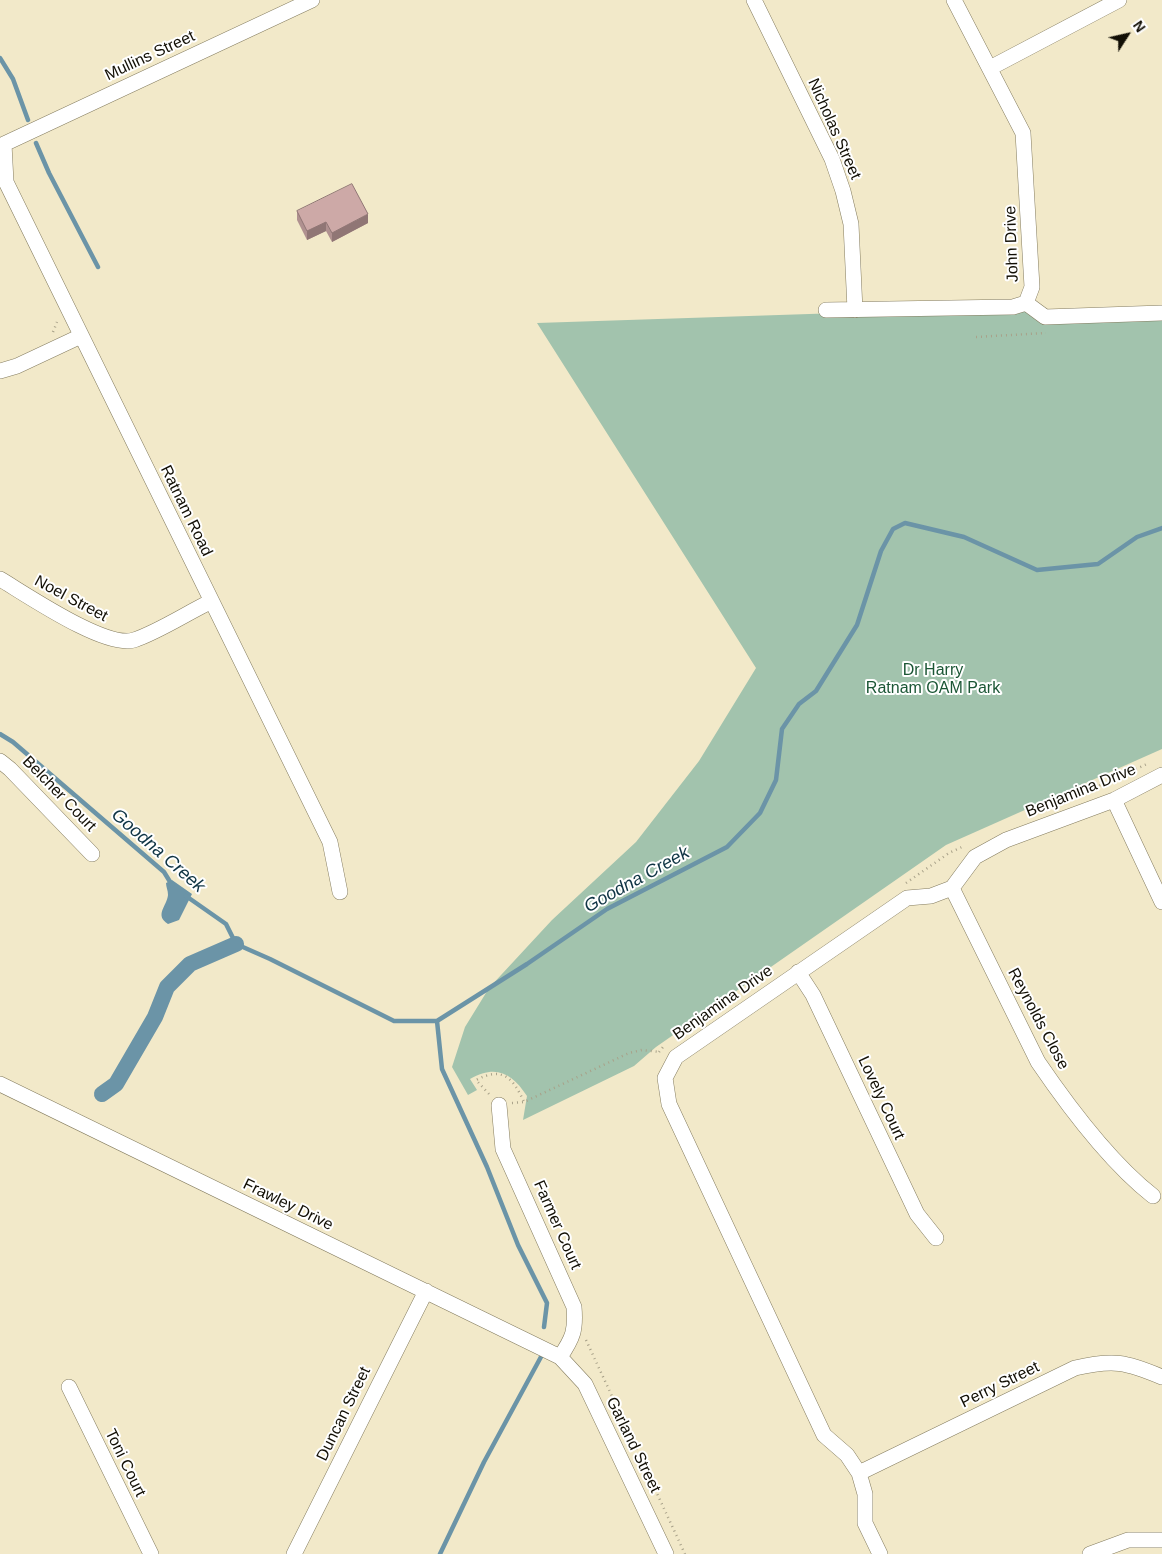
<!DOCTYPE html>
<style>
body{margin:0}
#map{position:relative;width:1162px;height:1554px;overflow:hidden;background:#f2e9c9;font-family:Helvetica,sans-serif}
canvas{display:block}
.north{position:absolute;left:1102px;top:10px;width:50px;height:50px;-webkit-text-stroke:4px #fff;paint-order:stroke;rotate:55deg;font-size:14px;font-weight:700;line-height:20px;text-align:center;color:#120f05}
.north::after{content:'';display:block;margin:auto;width:18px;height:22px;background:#120f05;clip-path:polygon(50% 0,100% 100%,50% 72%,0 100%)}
</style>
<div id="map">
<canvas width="1162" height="1554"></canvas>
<div class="north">N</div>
</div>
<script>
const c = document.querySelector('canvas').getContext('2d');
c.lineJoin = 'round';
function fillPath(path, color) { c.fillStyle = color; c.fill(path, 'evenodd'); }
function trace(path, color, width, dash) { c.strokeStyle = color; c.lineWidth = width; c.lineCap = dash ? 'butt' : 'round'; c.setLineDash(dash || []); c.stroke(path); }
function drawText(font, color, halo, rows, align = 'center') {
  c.font = font + ' Helvetica,sans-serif'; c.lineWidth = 4; c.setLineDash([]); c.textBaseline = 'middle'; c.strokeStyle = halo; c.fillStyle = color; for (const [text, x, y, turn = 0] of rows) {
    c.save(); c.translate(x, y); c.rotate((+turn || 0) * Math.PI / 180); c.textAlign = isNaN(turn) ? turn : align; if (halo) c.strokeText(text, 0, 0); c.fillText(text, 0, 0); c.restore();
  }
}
fillPath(new Path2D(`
 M 1162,308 L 1162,749 L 946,845 L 656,1047 L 634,1066 L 523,1120 L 527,1096 C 512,1073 496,1064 470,1079 L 477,1090 L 468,1095 L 452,1067 L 465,1027 L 489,988 L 552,920 L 636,842 L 699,761 L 756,668 L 537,323 L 900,311 Z`), '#a2c3ad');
fillPath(new Path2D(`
 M 172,880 L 192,894 L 179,920 L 168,924 C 154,915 167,906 168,895 C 168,890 166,887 166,883 Z`), '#6b94a7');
trace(new Path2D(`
 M 0,58 L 13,79 L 28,120
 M 36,143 L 49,173 L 98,267
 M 0,734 L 13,742 L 164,872 L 172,885
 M 186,896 L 226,924 L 236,944 L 270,959 L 394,1021 L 437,1021 L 527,964 L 607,909 L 727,847 L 760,813 L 776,780 L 782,729 L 799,704 L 816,691 L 857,625 L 881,551 L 893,529 L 905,523 L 964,537 L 1037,570 L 1098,564 L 1137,537 L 1162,528
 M 437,1021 L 442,1069 L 487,1167 L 518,1245 L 547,1303 L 544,1327
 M 440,1554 L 484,1462 L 542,1355`), '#6b94a7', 4.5);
trace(new Path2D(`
 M 102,1094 L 116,1084 L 155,1017 L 167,987 L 190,964 L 236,944`), '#6b94a7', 16);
const street = new Path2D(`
 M 754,0 L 832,159 L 843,191 L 851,224 L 855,310
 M 990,68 L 1119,0
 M 4,144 L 6,182 L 330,842 L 340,892
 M 4,144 L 312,0
 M 1026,303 L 1045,317 L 1162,313
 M 826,310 L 1013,307 L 1026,303 L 1032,287 L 1023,133 L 954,0
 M 0,371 L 17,366 L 81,336
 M 0,579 C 27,595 106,649 134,640 C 158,632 187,613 210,602
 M 0,761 L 10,769 L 92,854
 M 1114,800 L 1162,902
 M 952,888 L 1038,1062 C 1068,1106 1112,1164 1153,1196
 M 798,972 L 813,995 L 917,1214 L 936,1238
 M 0,1084 L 560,1357 L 585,1384 L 666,1554
 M 499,1105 L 503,1149 L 574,1307 C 576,1330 573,1338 560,1357
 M 69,1387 L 151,1554
 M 859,1473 L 1075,1368 C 1114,1359 1126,1362 1162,1377
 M 294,1554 L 426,1291
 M 880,1554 L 865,1523 L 865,1494 L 859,1473 L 847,1455 L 824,1435 L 669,1104 L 665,1078 L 676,1057 L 907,898 L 931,896 L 952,888 L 975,857 L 1006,840 L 1114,800 L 1162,775
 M 1090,1554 L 1128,1540 L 1162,1540`);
trace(street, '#847c5f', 16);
trace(new Path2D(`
 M 53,332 L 57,322
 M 976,337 L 1046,333
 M 1072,798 L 1147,764
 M 906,883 L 949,853 L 962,847
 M 659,1052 L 663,1047
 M 489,1094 L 476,1080 C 503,1066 513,1078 524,1102
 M 512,1103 L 524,1102 L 629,1053 L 642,1050 L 660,1052
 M 586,1340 L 685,1554`), '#a8a189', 2.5, [1, 4]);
trace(street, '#fff', 15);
fillPath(new Path2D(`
 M 297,211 L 368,223 L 332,242 L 326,231 L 307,240 L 297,220 Z`), '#b09190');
fillPath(new Path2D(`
 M 368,214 L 368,223 L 332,242 L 332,233 Z
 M 326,222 L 326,231 L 307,240 L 307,231 Z`), '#907675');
const building = new Path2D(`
 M 352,184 L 368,214 L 332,233 L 326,222 L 307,231 L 297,211 Z`);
fillPath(building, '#cda9a7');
trace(building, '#907675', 1);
drawText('16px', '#120f05', '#fff', [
 ["Mullins Street",150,56,-25],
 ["Nicholas Street",834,129,66],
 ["John Drive",1012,244,-92],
 ["Ratnam Road",186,511,64],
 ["Noel Street",71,599,28],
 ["Benjamina Drive",1081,791,-22],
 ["Belcher Court",59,794,46],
 ["Benjamina Drive",723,1003,-35],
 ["Reynolds Close",1038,1019,62],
 ["Lovely Court",881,1098,65],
 ["Frawley Drive",288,1205,26],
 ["Farmer Court",557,1225,66],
 ["Perry Street",1000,1385,-26],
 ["Duncan Street",344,1414,-64],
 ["Garland Street",633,1445,64],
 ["Toni Court",125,1463,64]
]);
drawText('16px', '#1b5635', '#fff', [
 ["Dr Harry",933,671],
 ["Ratnam OAM Park",933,689]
]);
drawText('italic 18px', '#0f3444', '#fff', [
 ["Goodna Creek",158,851,41],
 ["Goodna Creek",637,880,-29]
]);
</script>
